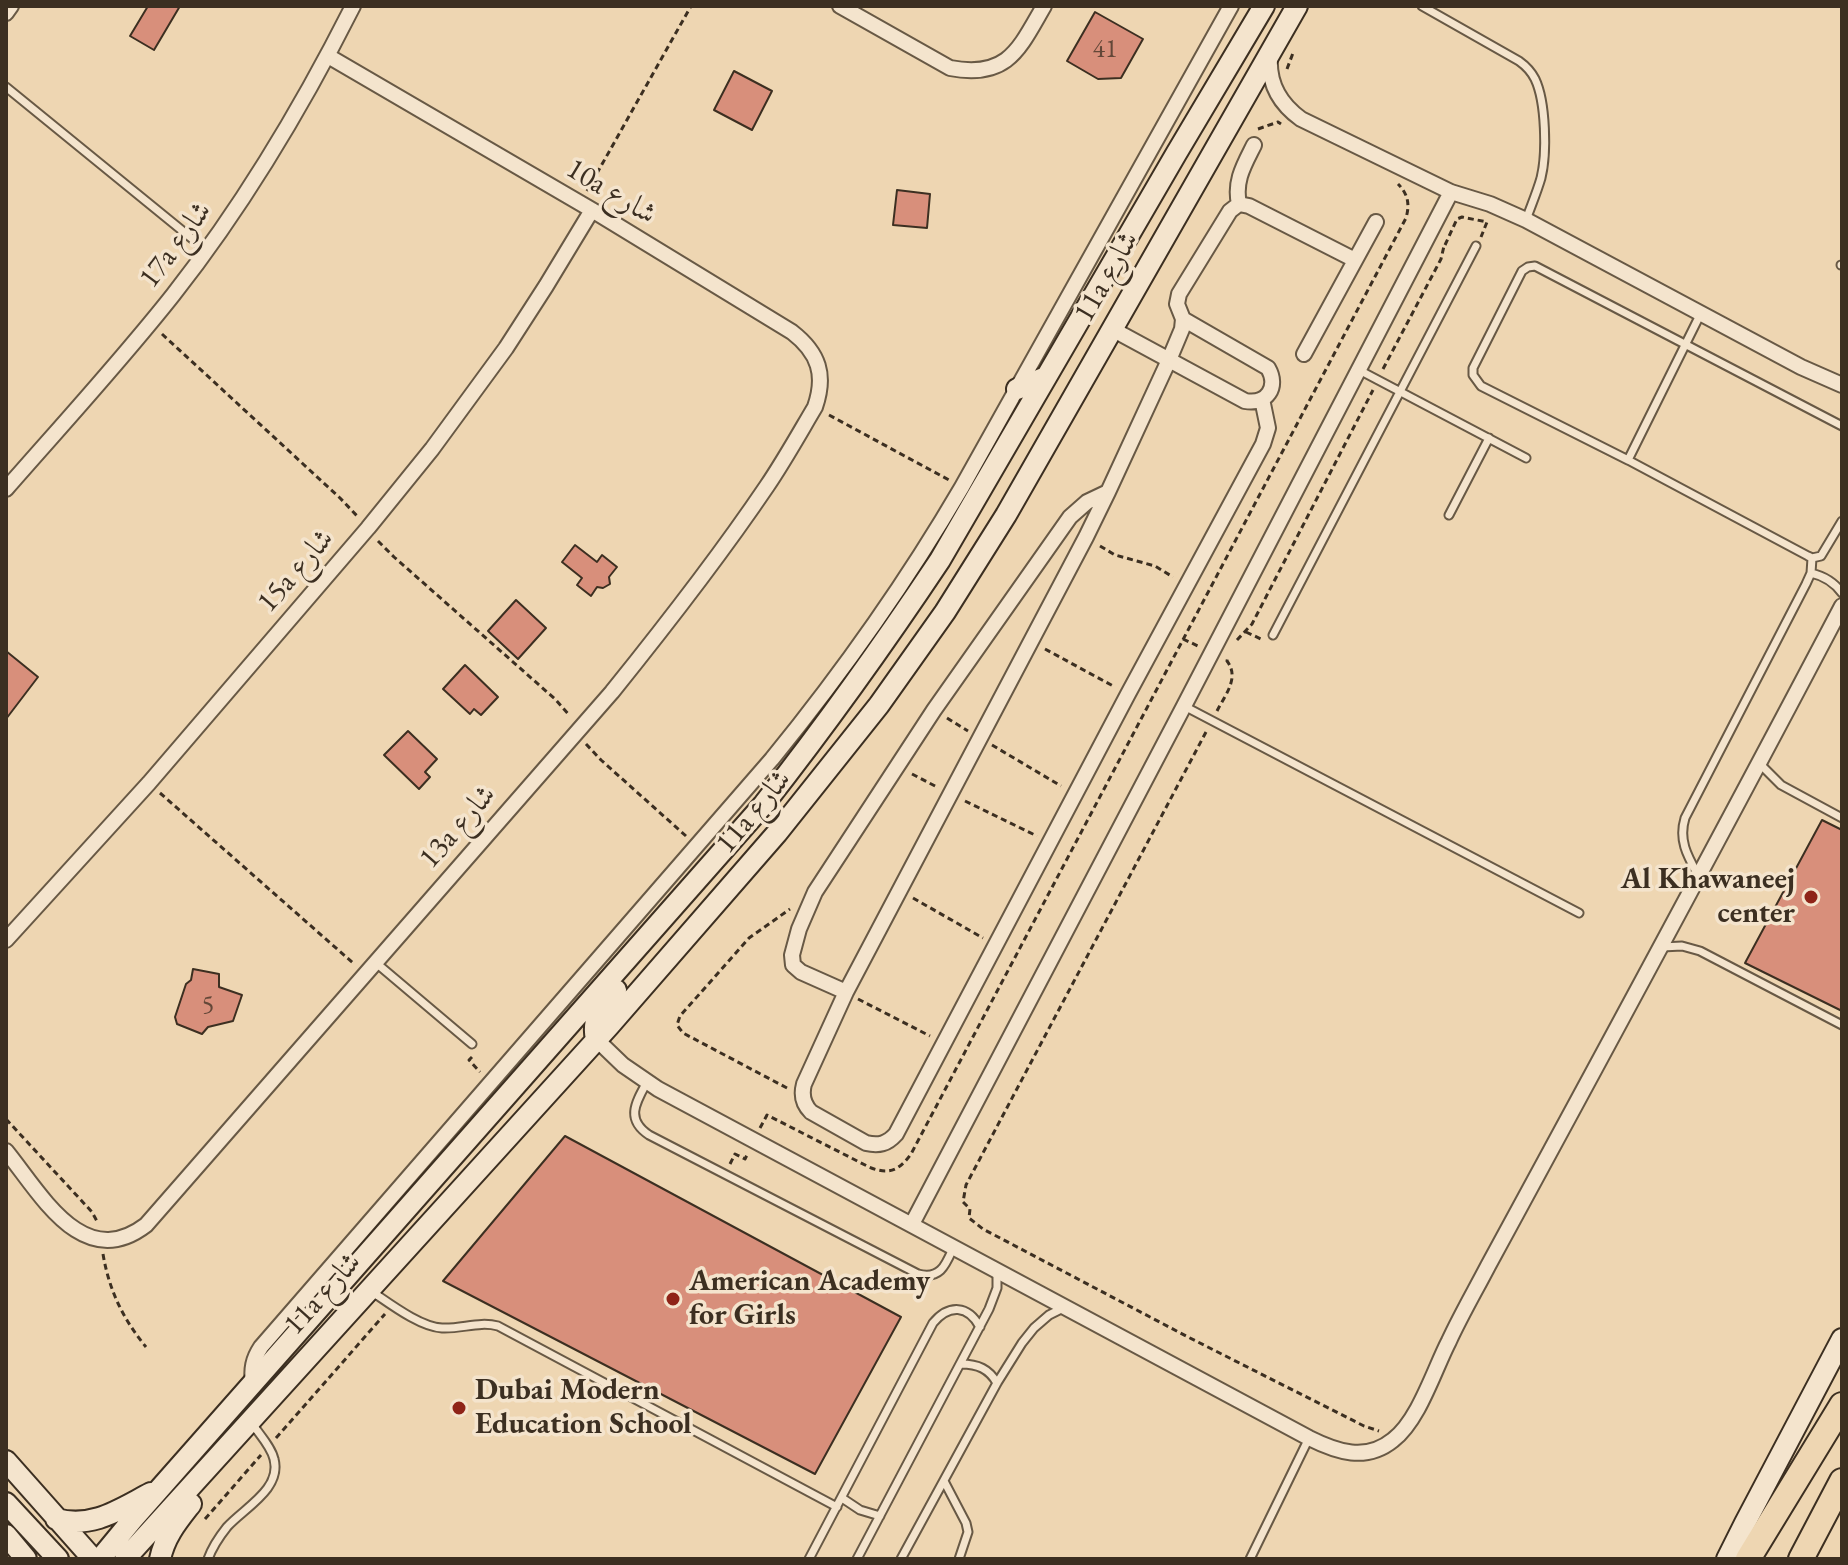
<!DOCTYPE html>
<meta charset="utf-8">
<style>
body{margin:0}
#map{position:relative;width:1848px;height:1565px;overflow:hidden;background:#eed6b2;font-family:"EB Garamond",serif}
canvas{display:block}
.frame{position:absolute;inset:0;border:8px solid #3c2f21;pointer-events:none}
</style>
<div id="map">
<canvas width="1848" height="1565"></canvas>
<div class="frame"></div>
</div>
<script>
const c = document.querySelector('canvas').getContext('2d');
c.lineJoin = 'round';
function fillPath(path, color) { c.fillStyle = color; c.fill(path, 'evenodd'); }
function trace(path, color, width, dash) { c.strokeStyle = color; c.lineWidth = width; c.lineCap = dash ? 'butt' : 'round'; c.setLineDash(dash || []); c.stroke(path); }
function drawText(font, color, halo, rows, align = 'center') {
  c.font = font + ' "EB Garamond",Amiri,serif'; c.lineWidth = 7; c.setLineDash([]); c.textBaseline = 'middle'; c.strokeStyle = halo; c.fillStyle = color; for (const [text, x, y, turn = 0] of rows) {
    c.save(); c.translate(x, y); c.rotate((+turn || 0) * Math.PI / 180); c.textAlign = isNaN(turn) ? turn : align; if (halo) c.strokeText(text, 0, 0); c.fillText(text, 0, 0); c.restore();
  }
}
const building = new Path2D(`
 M 148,6 L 180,6 L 154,50 L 130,36 Z
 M 1095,12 L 1143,39 L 1121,78 L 1098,79 L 1067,61 Z
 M 734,71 L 772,91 L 752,130 L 714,110 Z
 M 897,190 L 930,194 L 927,228 L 893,225 Z
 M 575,545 L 597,562 L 602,555 L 617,567 L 609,577 L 610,584 L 603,588 L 597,587 L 591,596 L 577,585 L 582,578 L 562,562 Z
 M 516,600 L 546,628 L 518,659 L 488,631 Z
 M 6,651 L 38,677 L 6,719 Z
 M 465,665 L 498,697 L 481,715 L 474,709 L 470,714 L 443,689 Z
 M 408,731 L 437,759 L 425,772 L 430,777 L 419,789 L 384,755 Z
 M 1822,820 L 1842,830 L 1842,1011 L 1745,963 Z
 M 193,969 L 219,974 L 219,987 L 242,995 L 233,1021 L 208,1027 L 202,1034 L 177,1024 L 175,1017 L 186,984 L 191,980 Z
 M 565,1136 L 901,1317 L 815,1474 L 443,1281 Z`);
fillPath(building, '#d88f7b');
trace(building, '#3c2f21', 2);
const lane = new Path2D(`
 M 1422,6 L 1519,61 C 1526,66 1531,71 1535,79 C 1546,102 1547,154 1541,178 C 1537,192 1531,206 1526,220
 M 6,87 L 206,250
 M 1841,265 L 1842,265
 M 1359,370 L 1526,458
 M 1842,426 L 1535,266 L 1528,267 L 1522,271 L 1473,368 L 1473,375 L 1481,386 L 1628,460 L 1808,556 L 1812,558 L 1821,556 L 1842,521
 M 1628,460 L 1701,313
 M 1449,515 L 1489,438
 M 1811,573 C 1824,576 1834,582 1842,593
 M 1273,635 L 1476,246
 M 1184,706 L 1579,913
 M 1759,763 L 1781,785 L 1842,818
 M 1699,877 C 1688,857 1678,841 1685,818 L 1806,584 L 1811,573 L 1812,558
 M 1662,947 L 1682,946 L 1700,951 L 1842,1025
 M 375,962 L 472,1044
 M 647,1082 C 636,1102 625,1119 649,1135 L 918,1274 C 941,1280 946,1264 954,1246
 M 371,1291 C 389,1303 420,1327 442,1328 C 462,1329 479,1321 498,1326 L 837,1507
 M 961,1364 C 978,1364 989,1369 997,1383
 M 944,1481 L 966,1523 L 968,1532 L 959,1559
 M 842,1498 L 860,1510 L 880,1516
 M 208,1559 C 212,1548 219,1537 227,1527 C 244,1508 282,1489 274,1459 C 271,1446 258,1433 251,1422
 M 809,1559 L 933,1323 C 949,1304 968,1305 980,1327
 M 857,1559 L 989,1309 L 997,1288 L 997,1271
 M 901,1559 L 997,1383 L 1022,1343 L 1034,1328 L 1049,1315 L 1063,1308
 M 1250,1559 L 1309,1438`);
const street = new Path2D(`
 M 840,6 L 950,68 C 1008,79 1019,49 1044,6
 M 6,13 L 11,6
 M 1270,56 C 1268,83 1280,104 1301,119 L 1451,192 L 1490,204 L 1526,220 L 1801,367 L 1842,385
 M 1239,204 C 1234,181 1244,165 1254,145
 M 1112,329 L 1245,401 C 1267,405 1279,387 1268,368 L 1183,319
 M 1304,354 L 1376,222
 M 1262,399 L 1268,428 L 1263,444 L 1128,694 L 896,1134 C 887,1144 879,1146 866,1143 L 811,1112 C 803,1104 801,1095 804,1084 L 846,992 L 1086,537 L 1108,492 L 1169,360 L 1182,329 L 1183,319 L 1177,304 L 1179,294 L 1230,211 L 1239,204 L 1249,206 L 1355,260
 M 6,489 C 62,425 120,362 173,295 C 243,206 302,107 353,6
 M 6,940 L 149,783 L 368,528 L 432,449 L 506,348 L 546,286 L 592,210
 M 846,992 L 801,972 L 793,965 L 792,955 L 799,929 L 815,892 L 934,710 L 1070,517 L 1087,502 L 1108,492
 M 596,1039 L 623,1065 L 658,1089 L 1309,1438 C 1337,1452 1366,1462 1393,1440 C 1419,1420 1434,1370 1449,1341 C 1461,1315 1475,1291 1488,1266 C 1607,1047 1726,827 1842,606
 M 6,1151 C 41,1194 83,1273 146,1225 L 612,692 C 666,625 719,557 767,486 C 784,461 799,434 815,407 C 826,375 819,353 792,332 L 592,210 L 328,56
 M 912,1224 L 1184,706 L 1451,192
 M 253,1384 C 251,1369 253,1359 261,1347 L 772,759 C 842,673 906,583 962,487 L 1231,6`);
const secondary = new Path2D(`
 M 1017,389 L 1046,377
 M 596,1039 C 591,1018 603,1006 616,990
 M 6,1461 L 93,1559
 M 6,1503 L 58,1559
 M 56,1519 C 93,1529 120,1509 151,1493
 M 6,1535 L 26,1559
 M 100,1559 L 133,1519 L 764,804 C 826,725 884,644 940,560 L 1176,154 L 1264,6
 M 125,1559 L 609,1026 L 777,833 L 879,705 L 945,612 L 1006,515 L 1297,6
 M 160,1559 C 165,1536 177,1522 191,1504
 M 1727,1559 L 1745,1523 L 1842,1339`);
const highway = new Path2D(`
 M 1748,1559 L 1842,1405
 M 1801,1559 L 1842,1481`);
trace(lane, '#685945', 11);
trace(street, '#685945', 18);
trace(secondary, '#3c2f21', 24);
trace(highway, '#3c2f21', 28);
trace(new Path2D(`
 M 1287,69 L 1293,53
 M 1258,129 L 1278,122 L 1281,124
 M 587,191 L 691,6
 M 1445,245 L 1457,219 L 1462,217 L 1487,222 L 1481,237
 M 162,334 L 340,498 L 358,517
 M 1383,369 L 1441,259 L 1444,246
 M 829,415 L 949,480
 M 378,541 L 394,557 L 555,699 L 570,716
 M 1100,546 L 1115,555 L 1155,566 L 1173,577
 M 1246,632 L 1261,639
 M 1183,639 L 1198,646
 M 1237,640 L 1252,624 L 1373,390
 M 1045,649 L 1115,687
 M 1217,711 C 1225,695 1240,678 1227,661 L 1228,656
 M 947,718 L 968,731
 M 1206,732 L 966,1185 L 963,1202 L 970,1209 L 969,1218 L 983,1229 L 1188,1337 L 1364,1426 L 1379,1431
 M 586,744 L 601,760 L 686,836
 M 992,745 L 1061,786
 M 912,774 L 937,787
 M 160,793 L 353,963
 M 965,801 L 1037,836
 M 913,898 L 983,938
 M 858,999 L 930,1036
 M 472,1057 L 469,1060 L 480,1072
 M 787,1088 L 683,1033 L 677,1025 L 680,1016 L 749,938 L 790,909
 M 6,1119 L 92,1212 L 98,1223
 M 760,1128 L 767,1115 L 869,1167 C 888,1175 899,1171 911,1154 L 1406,218 C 1410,204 1408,194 1398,184
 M 730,1164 L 735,1154 L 745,1159 L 748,1153
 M 103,1254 C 109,1290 123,1319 146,1347
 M 276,1438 L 385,1314
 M 205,1519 L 261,1455`), '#3c2f21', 3, [6, 4]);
trace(lane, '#f4e4cd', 7);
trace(street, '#f4e4cd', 14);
trace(secondary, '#f4e4cd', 20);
trace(highway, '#eed6b2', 24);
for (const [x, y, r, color] of [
 [1811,897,8,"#8f2418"],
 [673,1299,8,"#8f2418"],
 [459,1408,8,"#8f2418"]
]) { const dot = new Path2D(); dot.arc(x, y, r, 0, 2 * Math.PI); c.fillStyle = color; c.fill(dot); trace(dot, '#f4e4cd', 3); }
drawText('26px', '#634738', null, [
 ["41",1105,50],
 ["5",208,1006]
]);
drawText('30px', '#3c2f21', '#f4e4cd', [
 ["10a شارع",611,192,31],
 ["17a شارع",176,245,-53],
 ["11a شارع",1107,277,-60],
 ["15a شارع",296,571,-49],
 ["11a شارع",754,812,-50],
 ["13a شارع",458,827,-49],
 ["11a شارع",323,1294,-48]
]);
drawText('bold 30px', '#3c2f21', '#f4e4cd', [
 ["Al Khawaneej",1795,880,"right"],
 ["center",1795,914,"right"],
 ["American Academy",689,1282],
 ["for Girls",689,1316],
 ["Dubai Modern",475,1391],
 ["Education School",475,1425]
], 'left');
</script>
